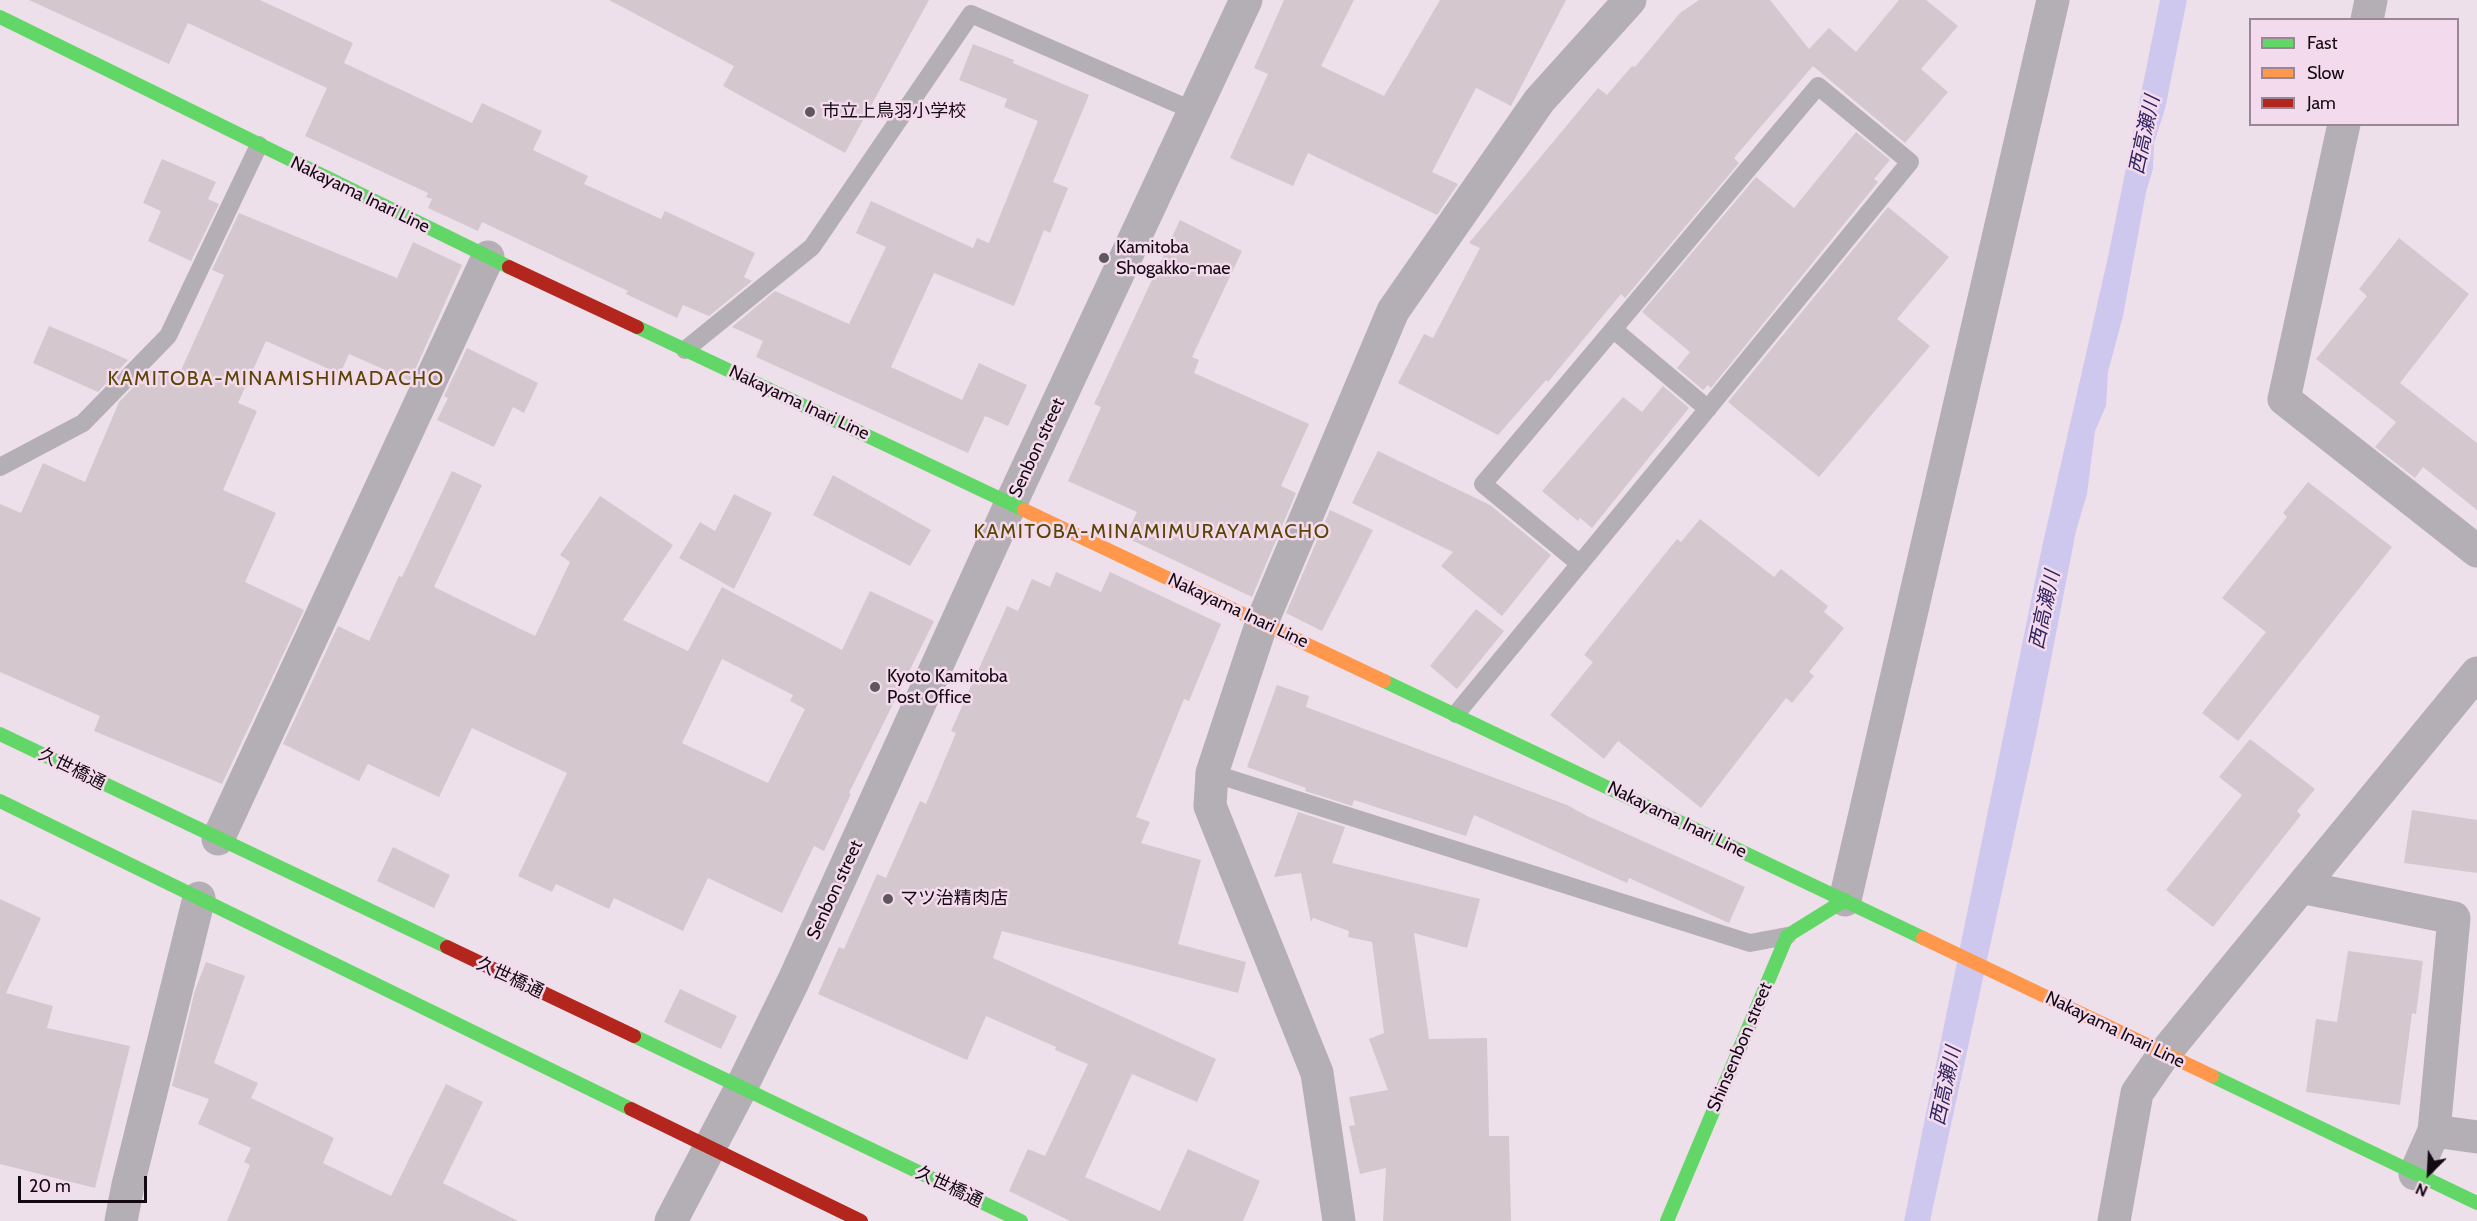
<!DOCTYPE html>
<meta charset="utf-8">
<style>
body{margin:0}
#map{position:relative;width:2477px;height:1221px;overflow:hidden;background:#eee0ea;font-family:Cabin,sans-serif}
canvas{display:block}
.legend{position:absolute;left:2249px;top:18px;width:210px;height:108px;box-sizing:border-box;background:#f4daed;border:2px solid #9a8795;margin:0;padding:8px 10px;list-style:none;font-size:18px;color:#130b11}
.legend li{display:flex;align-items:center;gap:12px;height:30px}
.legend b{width:30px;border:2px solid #9a8795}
.north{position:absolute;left:2399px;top:1143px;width:60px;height:60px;-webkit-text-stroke:4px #f4daed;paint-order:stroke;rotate:204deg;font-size:16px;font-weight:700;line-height:24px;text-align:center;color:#130b11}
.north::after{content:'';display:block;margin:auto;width:21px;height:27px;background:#130b11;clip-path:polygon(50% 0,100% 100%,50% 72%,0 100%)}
.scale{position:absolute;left:18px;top:1176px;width:129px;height:27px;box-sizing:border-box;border:3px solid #130b11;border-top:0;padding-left:8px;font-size:18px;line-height:21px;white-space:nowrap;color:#130b11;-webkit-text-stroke:4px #f4daed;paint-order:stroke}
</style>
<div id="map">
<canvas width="2477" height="1221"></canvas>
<ul class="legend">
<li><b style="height:8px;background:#63d668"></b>Fast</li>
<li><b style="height:8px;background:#ff974d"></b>Slow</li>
<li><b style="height:8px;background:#b3261e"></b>Jam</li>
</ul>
<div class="north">N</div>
<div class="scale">20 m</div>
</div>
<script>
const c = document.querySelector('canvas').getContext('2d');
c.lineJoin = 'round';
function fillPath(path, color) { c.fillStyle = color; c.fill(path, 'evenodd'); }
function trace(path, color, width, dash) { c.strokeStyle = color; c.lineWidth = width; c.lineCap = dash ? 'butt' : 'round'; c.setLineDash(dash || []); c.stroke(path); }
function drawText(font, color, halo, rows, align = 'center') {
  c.font = font + ' Cabin,"Noto Sans JP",sans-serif'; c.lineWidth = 5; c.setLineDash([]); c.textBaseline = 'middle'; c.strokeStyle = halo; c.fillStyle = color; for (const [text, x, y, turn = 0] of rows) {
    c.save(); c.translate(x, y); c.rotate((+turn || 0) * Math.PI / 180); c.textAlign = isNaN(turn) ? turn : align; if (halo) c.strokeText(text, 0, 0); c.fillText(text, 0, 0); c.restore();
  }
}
fillPath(new Path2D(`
 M 2160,0 L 2187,0 L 2165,109 L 2154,143 L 2153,169 L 2146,192 L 2123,316 L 2108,372 L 2106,406 L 2095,431 L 2087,494 L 2076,531 L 2037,731 L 1930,1221 L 1904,1221 L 2042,547 L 2108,257 Z`), '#cfc8ee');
fillPath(new Path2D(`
 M 29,0 L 260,0 L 353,43 L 344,63 L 472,123 L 482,103 L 542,131 L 533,150 L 588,176 L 584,184 L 661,219 L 665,211 L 755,253 L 744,277 L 752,281 L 709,316 L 683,305 L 677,318 L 626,294 L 628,291 L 482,222 L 478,231 L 428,208 L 432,199 L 426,197 L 428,193 L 305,136 L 327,88 L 188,23 L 169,64 Z
 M 609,0 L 929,0 L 845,153 L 723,86 L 734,66 Z
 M 1284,0 L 1354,0 L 1321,66 L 1384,96 L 1440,0 L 1566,0 L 1511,106 L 1476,88 L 1432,172 L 1458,184 L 1437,215 L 1308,153 L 1293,186 L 1230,158 L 1268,74 L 1254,68 Z
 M 1699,0 L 1770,0 L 1809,49 L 1829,28 L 1856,52 L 1899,0 L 1926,0 L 1958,26 L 1921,69 L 1948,92 L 1905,143 L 1813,66 L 1734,158 L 1739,163 L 1625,298 L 1621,294 L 1548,382 L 1546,380 L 1498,435 L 1398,383 L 1424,334 L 1433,338 L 1480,248 L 1469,243 L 1598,88 L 1607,95 L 1632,66 L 1635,67 L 1680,13 Z
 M 973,44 L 1014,60 L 1013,63 L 1089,95 L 1053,182 L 1068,188 L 1050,233 L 1044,230 L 1014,306 L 934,273 L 891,367 L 962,400 L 979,363 L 1027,385 L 1008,426 L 985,416 L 968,453 L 756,357 L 763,341 L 732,327 L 775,291 L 849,324 L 886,247 L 856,233 L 871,201 L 973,248 L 977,238 L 989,243 L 1038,121 L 1004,107 L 1007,99 L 959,80 Z
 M 1856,132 L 1890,160 L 1874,179 L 1878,182 L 1711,388 L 1708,385 L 1703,390 L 1677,368 L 1690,352 L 1642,312 L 1756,177 L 1794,208 Z
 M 162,159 L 216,182 L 208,199 L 219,204 L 191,261 L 148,241 L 161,211 L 143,203 Z
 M 1888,207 L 1949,257 L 1897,319 L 1930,346 L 1819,477 L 1728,402 Z
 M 239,213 L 397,278 L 413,242 L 462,265 L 410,381 L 349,354 L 340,374 L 266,341 L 238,403 L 257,411 L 223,490 L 276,513 L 245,582 L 304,610 L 222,784 L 94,731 L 100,716 L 0,672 L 0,504 L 21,513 L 43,463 L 85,482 L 119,402 L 150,370 L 162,375 L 164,371 L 178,377 L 224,275 L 212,270 Z
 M 1180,220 L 1242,251 L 1192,357 L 1199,360 L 1194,373 L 1309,424 L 1281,486 L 1296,493 L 1252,597 L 1125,537 L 1137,512 L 1068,481 L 1101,407 L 1094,404 Z
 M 2399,238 L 2469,294 L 2400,383 L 2477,443 L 2477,510 L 2423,467 L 2415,478 L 2375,447 L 2396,422 L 2316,359 L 2367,296 L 2359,289 Z
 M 49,326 L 106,350 L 128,360 L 98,392 L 33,363 Z
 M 467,348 L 538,383 L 524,413 L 513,407 L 494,447 L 437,420 L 448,398 L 444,396 Z
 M 1663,386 L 1689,408 L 1592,528 L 1580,518 L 1578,521 L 1542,491 L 1623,397 L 1642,412 Z
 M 1378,451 L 1490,505 L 1551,555 L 1502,616 L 1441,566 L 1453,552 L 1352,503 Z
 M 452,471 L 482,485 L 434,587 L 535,636 L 570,562 L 560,555 L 600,496 L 673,545 L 623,620 L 688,651 L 722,587 L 842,650 L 870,591 L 934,621 L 849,793 L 851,794 L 824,851 L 814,846 L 782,913 L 708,878 L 683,931 L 614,898 L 609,909 L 556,884 L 552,892 L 518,876 L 567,773 L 472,728 L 439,797 L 368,764 L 359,781 L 283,744 L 338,626 L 369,641 L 399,576 L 402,577 ZM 722,659 L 793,695 L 790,701 L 805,709 L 768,783 L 682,743 Z
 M 833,475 L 931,530 L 910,566 L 813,515 Z
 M 2308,482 L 2392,547 L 2238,741 L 2202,713 L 2266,632 L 2222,598 L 2287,517 L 2283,513 Z
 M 734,494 L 772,513 L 734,589 L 679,558 L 700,522 L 715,531 Z
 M 1330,510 L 1373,530 L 1322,631 L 1286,613 Z
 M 1700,519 L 1774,577 L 1781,569 L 1828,606 L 1824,612 L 1844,628 L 1809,672 L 1814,676 L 1792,703 L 1786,698 L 1701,808 L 1618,741 L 1604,759 L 1550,715 L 1593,662 L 1584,655 L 1677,539 L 1681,542 Z
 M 1056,572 L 1101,592 L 1110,572 L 1221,624 L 1189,701 L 1184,699 L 1136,817 L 1150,822 L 1141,843 L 1201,860 L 1178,944 L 1246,962 L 1238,993 L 1002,931 L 993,958 L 1216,1059 L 1197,1102 L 1132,1074 L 1085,1177 L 1160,1211 L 1188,1149 L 1260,1181 L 1243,1221 L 1070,1221 L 1009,1191 L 1028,1149 L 1045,1156 L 1088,1064 L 1055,1050 L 1056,1047 L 986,1016 L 967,1060 L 818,994 L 839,947 L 844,949 L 877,874 L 886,878 L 920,801 L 926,804 L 956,733 L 951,731 L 1007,606 L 1018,611 L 1032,579 L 1050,587 Z
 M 1476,609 L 1504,631 L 1457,689 L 1430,666 Z
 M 1277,685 L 1309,696 L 1306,707 L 1567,805 L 1587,816 L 1745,887 L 1729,923 L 1629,878 L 1627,883 L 1474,815 L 1466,836 L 1354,800 L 1352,806 L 1305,791 L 1306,788 L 1247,767 Z
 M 2250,739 L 2315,789 L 2297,811 L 2301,815 L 2213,927 L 2166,890 L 2242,795 L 2219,777 Z
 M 2412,810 L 2477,820 L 2477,873 L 2404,863 Z
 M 1298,812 L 1345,827 L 1332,863 L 1480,899 L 1467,948 L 1414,933 L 1429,1039 L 1487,1038 L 1489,1136 L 1509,1136 L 1511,1221 L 1383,1221 L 1386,1168 L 1360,1174 L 1349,1126 L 1355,1125 L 1349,1097 L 1388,1090 L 1369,1039 L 1384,1033 L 1372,942 L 1348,937 L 1349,931 L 1313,918 L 1311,922 L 1301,873 L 1274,877 Z
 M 393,847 L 450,875 L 434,908 L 377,881 Z
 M 0,899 L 41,918 L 6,993 L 53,1006 L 47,1028 L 130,1046 L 95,1188 L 0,1164 Z
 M 2348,951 L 2423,961 L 2416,1014 L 2412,1013 L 2400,1105 L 2306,1092 L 2316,1019 L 2337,1022 Z
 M 206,962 L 245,976 L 214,1063 L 258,1083 L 251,1098 L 334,1138 L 323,1163 L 391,1196 L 446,1084 L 483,1102 L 443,1183 L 518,1221 L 227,1221 L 250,1165 L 244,1162 L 251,1148 L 198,1124 L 209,1099 L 172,1086 L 195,990 Z
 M 680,989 L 737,1016 L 721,1049 L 664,1022 Z`), '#d4c7ce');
trace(new Path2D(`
 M 1614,330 L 1708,409
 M 685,350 L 812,247 L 971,14 L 1194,111
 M 0,467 L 83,423 L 168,336 L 259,145
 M 1456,714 C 1608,531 1759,346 1910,162 L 1818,86 L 1483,484 L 1580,564
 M 1212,773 L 1750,943 L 1787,936`), '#b4afb5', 18);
trace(new Path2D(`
 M 2367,20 L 2371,0
 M 2344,124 L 2284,399 L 2477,551
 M 218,839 L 488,257
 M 2301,887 L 2454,918 L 2434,1131
 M 1845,900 L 2053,0
 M 2415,1174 L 2434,1131 L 2477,1137
 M 121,1221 L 128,1185 L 199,898
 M 671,1221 L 741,1088 L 793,982 L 1011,503 L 1246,0
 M 1339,1221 L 1317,1073 L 1210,806 L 1212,773 L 1262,622 L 1393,311 L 1539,101 L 1630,0
 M 2114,1221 L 2137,1093 L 2164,1054 L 2477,673`), '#b4afb5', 33);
trace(new Path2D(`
 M 0,17 L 509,267
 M 637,327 L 1024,510
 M 1384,681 L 1923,938
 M 0,734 L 447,947
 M 0,801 L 631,1109
 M 634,1036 L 1021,1221
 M 2212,1076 L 2477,1203
 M 1667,1221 L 1787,936 L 1845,900`), '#63d668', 14);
trace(new Path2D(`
 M 1024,510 L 1384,681
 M 1923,938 L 2212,1076`), '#ff974d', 14);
trace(new Path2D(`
 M 509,267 L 637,327
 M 447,947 L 634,1036
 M 631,1109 L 861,1221`), '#b3261e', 14);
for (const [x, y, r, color] of [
 [810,112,6,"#60565d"],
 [1104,258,6,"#60565d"],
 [875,687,6,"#60565d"],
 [888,899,6,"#60565d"]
]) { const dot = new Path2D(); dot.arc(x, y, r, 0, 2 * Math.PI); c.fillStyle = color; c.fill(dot); trace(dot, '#f4daed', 2); }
drawText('18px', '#130b11', '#f4daed', [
 ["市立上鳥羽小学校",822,112],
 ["Kamitoba",1116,248],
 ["Shogakko-mae",1116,269],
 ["Kyoto Kamitoba",887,677],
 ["Post Office",887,698],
 ["マツ治精肉店",900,899]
], 'left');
drawText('18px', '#130b11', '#f4daed', [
 ["Nakayama Inari Line",360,195,26],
 ["Nakayama Inari Line",799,403,25],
 ["Senbon street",1037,448,-65],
 ["Nakayama Inari Line",1238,611,25],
 ["久世橋通",72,769,26],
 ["Nakayama Inari Line",1677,820,26],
 ["Senbon street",835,890,-65],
 ["久世橋通",510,978,25],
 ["Nakayama Inari Line",2115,1030,26],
 ["Shinsenbon street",1740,1047,-67],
 ["久世橋通",949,1187,25]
]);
drawText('italic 20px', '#30255f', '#f4daed', [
 ["西高瀬川",2145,135,-78],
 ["西高瀬川",2045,610,-78],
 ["西高瀬川",1946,1086,-78]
]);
c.letterSpacing = '1.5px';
drawText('20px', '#594605', '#f4daed', [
 ["KAMITOBA-MINAMISHIMADACHO",276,379],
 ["KAMITOBA-MINAMIMURAYAMACHO",1152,532]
]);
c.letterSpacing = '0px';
</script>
